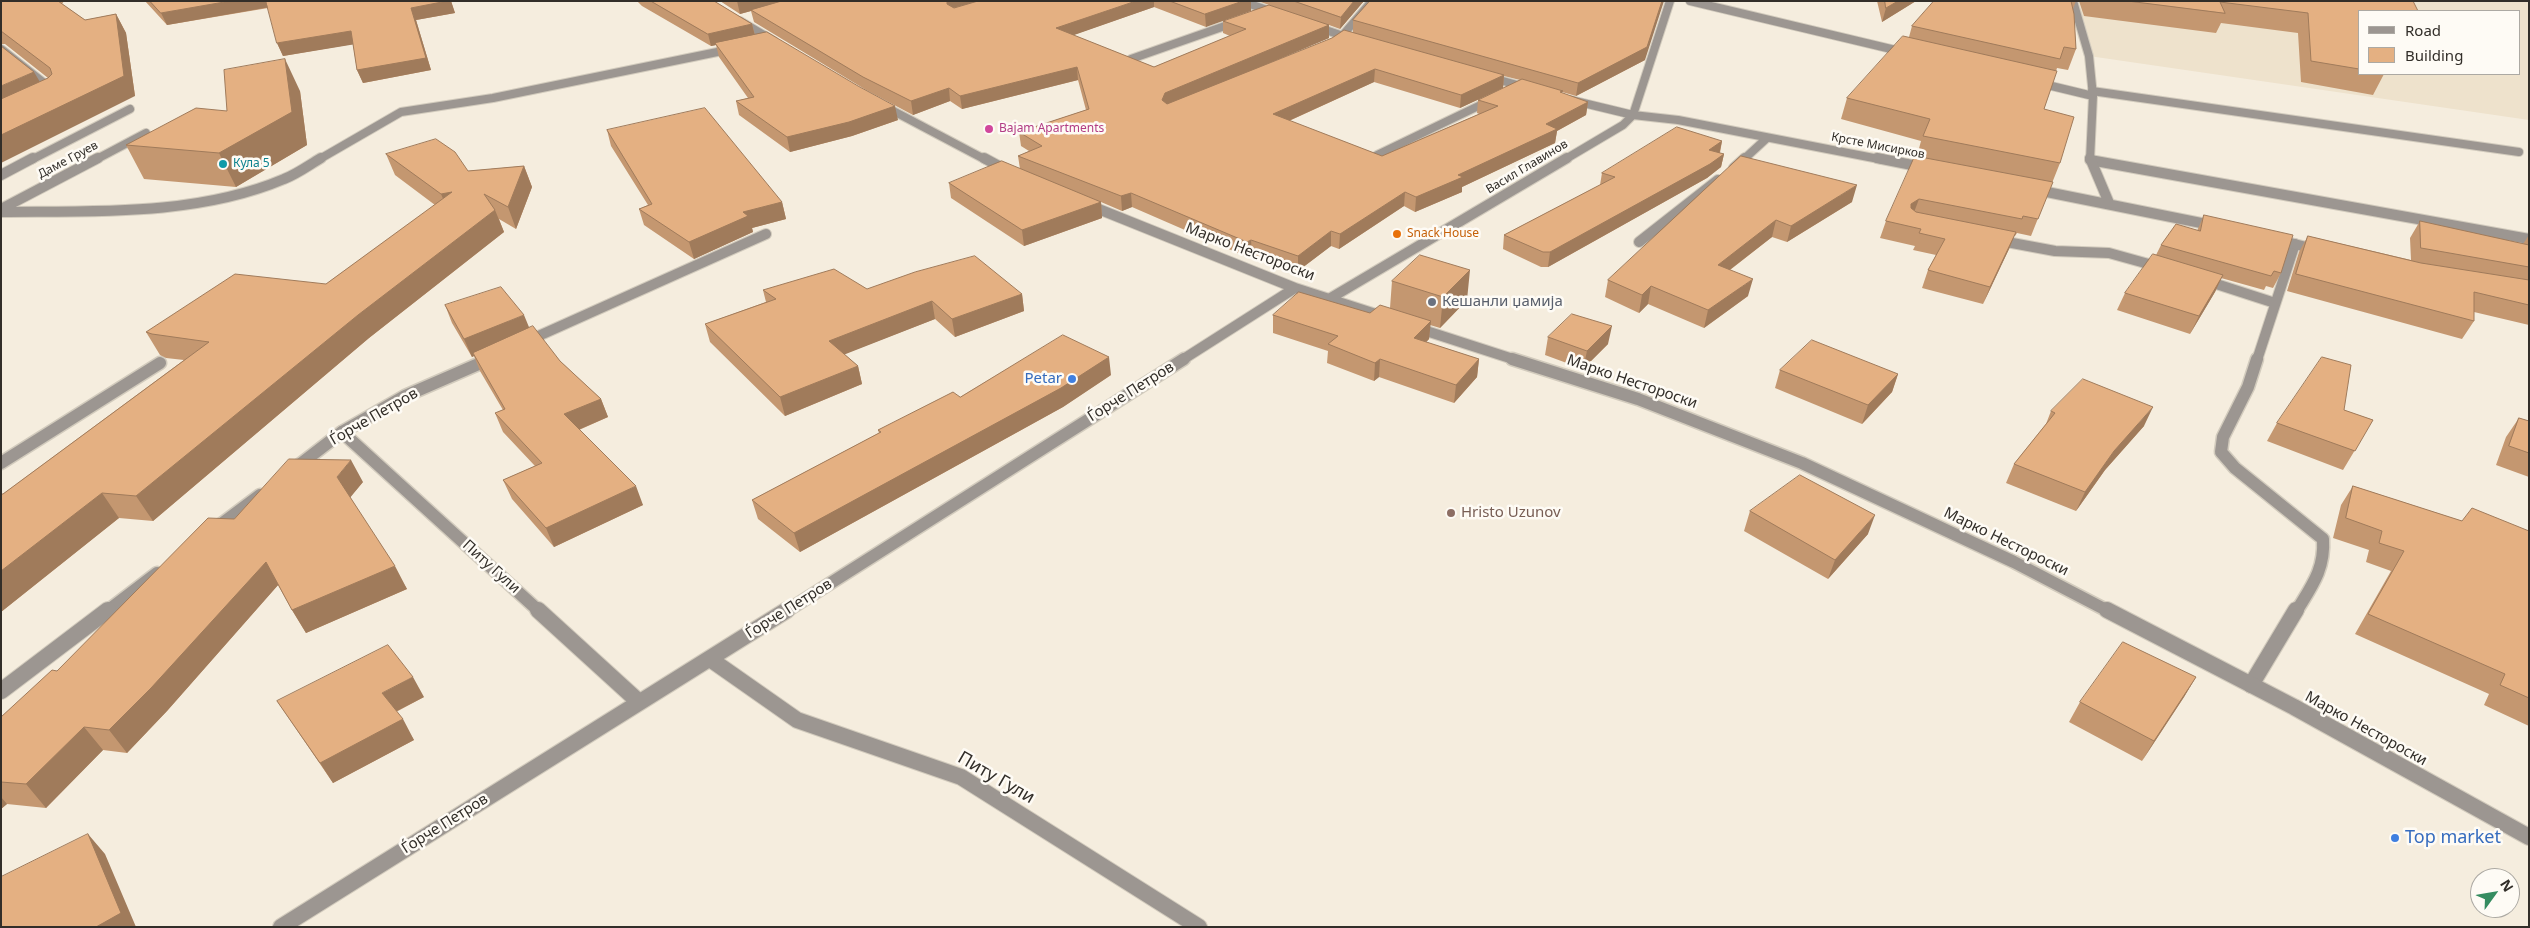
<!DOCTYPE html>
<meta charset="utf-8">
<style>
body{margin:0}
#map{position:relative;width:2530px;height:928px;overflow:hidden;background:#f5edde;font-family:"Noto Sans",sans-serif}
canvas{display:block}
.frame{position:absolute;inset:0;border:2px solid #322e29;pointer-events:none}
.legend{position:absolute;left:2358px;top:10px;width:162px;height:65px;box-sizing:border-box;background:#fefbf5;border:1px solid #aca9a3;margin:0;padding:6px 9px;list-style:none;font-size:15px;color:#322e29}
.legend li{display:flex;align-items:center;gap:10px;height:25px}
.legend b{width:25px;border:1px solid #aca9a3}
.north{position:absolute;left:2470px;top:868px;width:50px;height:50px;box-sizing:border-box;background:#fefbf5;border:1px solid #aca9a3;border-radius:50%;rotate:58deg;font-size:14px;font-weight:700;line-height:20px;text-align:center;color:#322e29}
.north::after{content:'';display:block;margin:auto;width:18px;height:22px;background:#358c60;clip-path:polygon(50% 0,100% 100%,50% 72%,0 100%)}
</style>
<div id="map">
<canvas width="2530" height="928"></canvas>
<div class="frame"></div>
<ul class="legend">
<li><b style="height:6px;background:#9c9691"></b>Road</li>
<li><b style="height:14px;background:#e4b082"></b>Building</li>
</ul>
<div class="north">N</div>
</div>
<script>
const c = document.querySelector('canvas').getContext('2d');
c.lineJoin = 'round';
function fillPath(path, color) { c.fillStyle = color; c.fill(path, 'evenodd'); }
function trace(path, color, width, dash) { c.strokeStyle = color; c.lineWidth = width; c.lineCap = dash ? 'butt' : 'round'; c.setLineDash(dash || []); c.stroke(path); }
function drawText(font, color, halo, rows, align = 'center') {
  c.font = font + ' "Noto Sans",sans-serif'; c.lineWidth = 5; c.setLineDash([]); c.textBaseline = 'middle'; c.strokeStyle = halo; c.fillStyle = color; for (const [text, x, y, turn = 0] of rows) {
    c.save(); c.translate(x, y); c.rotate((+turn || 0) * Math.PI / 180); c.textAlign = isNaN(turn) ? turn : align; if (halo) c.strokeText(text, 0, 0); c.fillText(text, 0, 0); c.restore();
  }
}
fillPath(new Path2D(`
 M 2002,1 L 2529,1 L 2529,120 L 2089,56 L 2076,13 ZM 2359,11 L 2519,11 L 2519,74 L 2359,74 Z`), '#eee2cc');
const serviceFar3 = new Path2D(`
 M 1131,59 L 1239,21
 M 2092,91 L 2519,152
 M 1377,155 L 1493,99
 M 318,160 L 401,112 L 493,98 L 732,49
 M 1743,160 L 1767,138`);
const serviceFar2 = new Path2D(`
 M 2090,160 L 2529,239
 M 1734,168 L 1745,158
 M 1,212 C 94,211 197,216 284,179 C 297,174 309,165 321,158
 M 1996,240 L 2055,251 L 2109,253 L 2163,268
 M 1639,242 L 1718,180
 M 2204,280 L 2275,303
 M 525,342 L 766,234
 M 487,360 L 491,358
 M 2257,360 L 2295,244`);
const serviceFar1 = new Path2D(`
 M 2257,359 L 2248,387 L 2223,437 L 2221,452 L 2235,468 L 2323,539 C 2325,570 2311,587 2296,612
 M 294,469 L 342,432 L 405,396 L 490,359
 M 216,528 L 260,495
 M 106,612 L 157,573`);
const service = new Path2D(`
 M 2251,685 L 2296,610
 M 1,691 L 108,610`);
const minorFar3 = new Path2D(`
 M 1241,1 L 1276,13
 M 1690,1 L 1908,53
 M 2073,1 L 2089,56 L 2093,96 L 2090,160
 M 740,21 L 774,41
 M 1314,26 L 1352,39
 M 1342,36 L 1372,1
 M 1,49 L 54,91
 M 1489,77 L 1528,88
 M 2035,82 L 2093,96
 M 1571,100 L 1633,115 L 1678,120 L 1884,160
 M 882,105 L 986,160
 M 31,160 L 130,109
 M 95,160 L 146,133
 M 1564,160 L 1623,125 L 1633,115 L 1670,1`);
const minorFar2 = new Path2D(`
 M 984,158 L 1008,171
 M 1877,158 L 1927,168
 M 2090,158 L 2109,203
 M 1,175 L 33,158
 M 2032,189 L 2216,226
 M 1086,204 L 1295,288 L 1385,317
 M 1,209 L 98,158
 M 2275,239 L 2318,250
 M 1329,299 L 1567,158
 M 1414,327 L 1516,360
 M 1182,360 L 1295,288`);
const minorFar1 = new Path2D(`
 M 1512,359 L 1638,399 L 1802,463 L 2014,562 L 2110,612
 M 342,432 L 540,612
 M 1,463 L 160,363
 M 785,612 L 1184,359`);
const minor = new Path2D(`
 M 538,610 L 639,702
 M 2107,610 L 2294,707 L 2529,837
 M 710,659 L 797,720 L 961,777 L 1199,927
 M 281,927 L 787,610`);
trace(serviceFar3, '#d2cbbd', 10);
trace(serviceFar2, '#d2cbbd', 12);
trace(serviceFar1, '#d2cbbd', 15);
trace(service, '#d2cbbd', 18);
trace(minorFar3, '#d2cbbd', 10);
trace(minorFar2, '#d2cbbd', 12);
trace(minorFar1, '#d2cbbd', 15);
trace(minor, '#d2cbbd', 18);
trace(serviceFar3, '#9c9691', 8);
trace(serviceFar2, '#9c9691', 10);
trace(serviceFar1, '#9c9691', 12);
trace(service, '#9c9691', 16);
trace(minorFar3, '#9c9691', 8);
trace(minorFar2, '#9c9691', 10);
trace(minorFar1, '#9c9691', 12);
trace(minor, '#9c9691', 16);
fillPath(new Path2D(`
 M 1,1 L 64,1 L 62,4 L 85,20 L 116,14 L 126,33 L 135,96 L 40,82 L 48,78 L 5,44 L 1,44 Z
 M 145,1 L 451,1 L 455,13 L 416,20 L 431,70 L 363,83 L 357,70 L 353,44 L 283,56 L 277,43 L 268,8 L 167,25 Z
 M 637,1 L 714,1 L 752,24 L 755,35 L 898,120 L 852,136 L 790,152 L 739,115 L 736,101 L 748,98 L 719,57 L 716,45 L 711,46 L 642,6 Z
 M 720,1 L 1251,1 L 1206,27 L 1154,7 L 1073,35 L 1154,67 L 1230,36 L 1223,33 L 1223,21 L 1269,5 L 1258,1 L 1364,1 L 1340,29 L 1329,25 L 1329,38 L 1257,68 L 1353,32 L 1353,20 L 1645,60 L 1576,96 L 1562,92 L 1562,93 L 1588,102 L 1586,115 L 1557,131 L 1555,143 L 1462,187 L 1462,192 L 1415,212 L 1404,206 L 1339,249 L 1331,246 L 1298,271 L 1252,255 L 1247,257 L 1132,207 L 1122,211 L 1101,202 L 1102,218 L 1024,246 L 951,198 L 949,183 L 1020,169 L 1018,156 L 1029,151 L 1021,146 L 1019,132 L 1086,110 L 1078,80 L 962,109 L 950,101 L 913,115 L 866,90 L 754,22 L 751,11 L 740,14 ZM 1504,76 L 1520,80 L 1478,100 L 1477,113 L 1479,114 L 1382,156 L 1289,121 L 1374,82 L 1460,108 L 1503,88 Z
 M 1877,1 L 1916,1 L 1882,22 Z
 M 1934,1 L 2076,1 L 2073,9 L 2076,49 L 2068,70 L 2057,68 L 2044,109 L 2060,163 L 2031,236 L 2017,233 L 2015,236 L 2014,236 L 2009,249 L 1983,304 L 1922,288 L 1928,270 L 1936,255 L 1913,250 L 1915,246 L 1880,238 L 1886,221 L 1917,156 L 1921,141 L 1841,119 L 1847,98 L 1909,37 L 1912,26 Z
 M 2079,1 L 2413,1 L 2359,11 L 2359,74 L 2384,74 L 2373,95 L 2301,82 L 2298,33 L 2221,23 L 2216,33 L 2084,16 Z
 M 300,91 L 307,145 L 236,187 L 144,179 L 126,145 L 227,111 Z
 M 607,130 L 782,202 L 786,219 L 752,228 L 753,232 L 694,259 L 644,225 L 639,209 L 648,205 L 611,146 Z
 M 1722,141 L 1720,153 L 1724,154 L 1721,167 L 1707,178 L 1548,267 L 1541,267 L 1503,249 L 1504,235 L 1600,185 L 1602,173 Z
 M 386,154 L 468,171 L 524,166 L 532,187 L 516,229 L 499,219 L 504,232 L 369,338 L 153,521 L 119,518 L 1,612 L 1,494 L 3,494 L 184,360 L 166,358 L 160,355 L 146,332 L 326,284 L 435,205 L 395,175 Z
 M 1741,156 L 1852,202 L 1787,242 L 1772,237 L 1730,270 L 1748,296 L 1704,328 L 1648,304 L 1639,313 L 1605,297 L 1608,280 Z
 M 2204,215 L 2281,273 L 2273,288 L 2266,286 L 2264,290 L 2221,278 L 2215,292 L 2190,334 L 2117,310 L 2125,293 L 2156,255 L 2161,245 L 2197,231 Z
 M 2420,221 L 2523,244 L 2529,235 L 2529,325 L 2474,312 L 2474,321 L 2462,339 L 2287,291 L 2299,252 L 2308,236 L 2411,260 L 2410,238 Z
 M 1392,281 L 1467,300 L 1440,328 L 1430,325 L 1429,339 L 1426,342 L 1479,359 L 1477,377 L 1454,403 L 1379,377 L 1374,381 L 1327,363 L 1328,351 L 1273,333 L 1273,315 L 1370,313 L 1390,308 Z
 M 867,289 L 1022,294 L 1024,311 L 955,337 L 935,319 L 844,354 L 858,366 L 862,384 L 785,416 L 710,342 L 705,324 L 766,302 L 763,290 Z
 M 445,305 L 529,327 L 560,361 L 601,399 L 608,417 L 579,430 L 643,505 L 554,547 L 512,499 L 503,480 L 535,466 L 503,432 L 495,413 L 503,410 L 480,371 L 474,356 L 472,357 L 452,323 Z
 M 1548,337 L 1608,344 L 1583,369 L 1545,355 Z
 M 1780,370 L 1898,374 L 1892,392 L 1862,424 L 1775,388 Z
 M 1111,375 L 1063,407 L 800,552 L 758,519 L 752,500 L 879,433 L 878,430 L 960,397 Z
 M 2344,410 L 2373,420 L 2343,470 L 2267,441 L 2277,423 Z
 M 2051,411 L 2144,426 L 2105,470 L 2076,511 L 2006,483 L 2014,464 L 2046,424 Z
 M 2519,418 L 2529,421 L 2529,477 L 2496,465 L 2506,437 Z
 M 363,482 L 350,497 L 407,589 L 306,633 L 292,610 L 278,585 L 167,711 L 127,753 L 103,750 L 46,808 L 7,804 L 1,809 L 1,717 L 57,671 L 234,519 Z
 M 2353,486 L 2462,521 L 2529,531 L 2529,726 L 2484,705 L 2489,694 L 2355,634 L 2391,571 L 2366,562 L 2369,550 L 2333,538 L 2341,505 Z
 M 1750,511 L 1868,534 L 1828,579 L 1744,531 Z
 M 2196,677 L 2184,697 L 2142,761 L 2069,722 L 2080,702 Z
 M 424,697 L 396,712 L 414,740 L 333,783 L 277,701 Z`), '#c49770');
fillPath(new Path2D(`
 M 230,1 L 267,1 L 270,7 L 167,25 L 161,13 Z
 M 447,1 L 451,1 L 455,13 L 416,20 L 431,70 L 363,83 L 357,70 L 411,8 Z
 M 737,1 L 787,1 L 740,14 Z
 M 947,1 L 981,1 L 952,8 L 947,4 Z
 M 1136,1 L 1154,1 L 1154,7 L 1057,41 L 1056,28 Z
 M 1243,1 L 1251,1 L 1251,11 L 1206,27 L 1205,14 Z
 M 1354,1 L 1364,1 L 1340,29 L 1341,17 Z
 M 1662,1 L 1664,1 L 1645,60 L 1576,96 L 1578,83 Z
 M 1898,1 L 1916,1 L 1882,22 L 1886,8 Z
 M 116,14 L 126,33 L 135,96 L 1,163 L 1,135 Z
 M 752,24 L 755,36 L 715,43 L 716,45 L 711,46 L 708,34 Z
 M 1329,25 L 1329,38 L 1166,107 L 1162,100 L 1165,93 Z
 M 351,31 L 356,44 L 283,56 L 277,43 Z
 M 285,59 L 300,91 L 307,145 L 236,187 L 219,153 Z
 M 1077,67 L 1078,80 L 962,109 L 960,96 Z
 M 1375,69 L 1374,82 L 1273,128 L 1273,114 Z
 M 34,72 L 46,92 L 1,111 L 1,86 Z
 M 1504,75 L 1503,88 L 1460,108 L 1461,95 Z
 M 949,88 L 950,101 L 913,115 L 911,101 Z
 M 1588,102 L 1586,115 L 1557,131 L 1555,143 L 1462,187 L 1462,192 L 1415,212 L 1416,197 L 1458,175 L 1546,124 Z
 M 895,106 L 898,120 L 852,136 L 790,152 L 787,137 Z
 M 1722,141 L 1719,155 L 1709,150 Z
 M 1724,154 L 1721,167 L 1707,178 L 1548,267 L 1550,252 Z
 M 524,166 L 532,187 L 516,229 L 508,207 Z
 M 1857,185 L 1852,202 L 1787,242 L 1791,226 Z
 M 452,192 L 450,215 L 441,194 Z
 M 1405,192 L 1404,206 L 1339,249 L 1340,234 Z
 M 1131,193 L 1132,207 L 1122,211 L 1121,196 Z
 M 1919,199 L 1913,215 L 1905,220 L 1911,204 Z
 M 782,202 L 786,219 L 752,228 L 753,232 L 694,259 L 689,242 L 743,212 Z
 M 1101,202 L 1102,218 L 1024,246 L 1022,230 Z
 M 495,210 L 504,232 L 369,338 L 153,521 L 136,496 L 358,315 Z
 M 1776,220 L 1772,237 L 1714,282 L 1718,265 Z
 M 1331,231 L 1331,246 L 1298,271 L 1298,256 Z
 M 2016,232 L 2009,249 L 1983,304 L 1990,287 Z
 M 1251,240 L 1252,255 L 1247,257 L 1247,242 Z
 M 1470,270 L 1467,300 L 1440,328 L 1443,297 Z
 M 2223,275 L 2215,292 L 2190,334 L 2199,316 Z
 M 1753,279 L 1748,296 L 1704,328 L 1708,310 Z
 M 1651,286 L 1648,304 L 1639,313 L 1642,295 Z
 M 1022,294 L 1024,311 L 955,337 L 952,319 Z
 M 932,301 L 935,319 L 833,359 L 829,341 Z
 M 524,315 L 531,332 L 473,353 L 474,356 L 472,357 L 464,339 Z
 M 1431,321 L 1429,339 L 1413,356 L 1414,338 Z
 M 1612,326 L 1608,344 L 1583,369 L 1587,351 Z
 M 1109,357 L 1111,375 L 1063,407 L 800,552 L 794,533 Z
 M 1380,359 L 1379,377 L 1374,381 L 1375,363 Z
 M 1479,359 L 1477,377 L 1454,403 L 1456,385 Z
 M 858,366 L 862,384 L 785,416 L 780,397 Z
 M 1898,374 L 1892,392 L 1862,424 L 1868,405 Z
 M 601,399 L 608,417 L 571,433 L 564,414 Z
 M 2153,407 L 2144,426 L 2105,470 L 2076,511 L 2085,492 L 2114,451 Z
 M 351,460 L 363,482 L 349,499 L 337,477 Z
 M 636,486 L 643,505 L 554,547 L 546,528 Z
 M 102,493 L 119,518 L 1,612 L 1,571 Z
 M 1875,515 L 1868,534 L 1828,579 L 1835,560 Z
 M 266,562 L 279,584 L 167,711 L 127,753 L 109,730 Z
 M 395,566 L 407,589 L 306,633 L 292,610 Z
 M 413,677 L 424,697 L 393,713 L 382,693 Z
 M 2196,677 L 2184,697 L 2142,761 L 2154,741 Z
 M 403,719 L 414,740 L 333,783 L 320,763 Z
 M 84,727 L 103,750 L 46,808 L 26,784 Z
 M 1,797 L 7,804 L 1,809 Z
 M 88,834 L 105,854 L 136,927 L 96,927 Z`), '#a07b5b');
const building = new Path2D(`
 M 1,1 L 58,1 L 85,20 L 116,14 L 124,76 L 1,135 L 1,99 L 48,78 L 52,74 L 50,68 L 1,31 Z
 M 150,1 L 230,1 L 161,13 Z
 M 266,1 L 447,1 L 411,8 L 426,58 L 357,70 L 351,31 L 277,43 Z
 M 651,1 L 714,1 L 752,24 L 708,34 Z
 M 782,1 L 947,1 L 947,4 L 954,8 L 978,1 L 1136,1 L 1056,28 L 1154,67 L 1246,29 L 1223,21 L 1269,5 L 1329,25 L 1165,93 L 1162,100 L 1167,104 L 1332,38 L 1344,30 L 1504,75 L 1461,95 L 1375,69 L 1273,114 L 1382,156 L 1498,106 L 1478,100 L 1522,79 L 1563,91 L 1560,92 L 1588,102 L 1546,124 L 1557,129 L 1458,175 L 1463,177 L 1416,197 L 1405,192 L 1340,234 L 1331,231 L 1298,256 L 1251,240 L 1247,242 L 1131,193 L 1121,196 L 1018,156 L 1042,146 L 1019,132 L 1089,109 L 1077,67 L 960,96 L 949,88 L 911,101 L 863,77 L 751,10 Z
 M 1170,1 L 1243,1 L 1205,14 Z
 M 1294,1 L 1354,1 L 1341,17 Z
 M 1370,1 L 1662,1 L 1647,47 L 1578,83 L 1353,20 Z
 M 1885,1 L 1898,1 L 1886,8 Z
 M 1934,1 L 2071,1 L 2074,14 L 2076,49 L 2064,47 L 2060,59 L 1912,26 Z
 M 2128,1 L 2413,1 L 2418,11 L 2359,11 L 2359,69 L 2311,61 L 2308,13 L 2220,2 L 2225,13 Z
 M 767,32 L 858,86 L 895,106 L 849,122 L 787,137 L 736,101 L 754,97 L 715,43 Z
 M 1903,36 L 2057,71 L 2044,109 L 2074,117 L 2060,163 L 1923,136 L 1930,119 L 1847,98 Z
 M 1,46 L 34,72 L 1,86 Z
 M 285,59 L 292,112 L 219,153 L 126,145 L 196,108 L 227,111 L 224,70 Z
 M 705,108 L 782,202 L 743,212 L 748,216 L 689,242 L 639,209 L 652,204 L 607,130 Z
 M 1677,127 L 1722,141 L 1709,150 L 1724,154 L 1710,164 L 1550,252 L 1543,252 L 1504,235 L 1615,177 L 1602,173 Z
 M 436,139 L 455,152 L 468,171 L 524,166 L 508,207 L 484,194 L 495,210 L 358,315 L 136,496 L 102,493 L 1,571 L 1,494 L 3,494 L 209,342 L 152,334 L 146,332 L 235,274 L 326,284 L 452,192 L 441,194 L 386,154 Z
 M 1741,156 L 1857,185 L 1791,226 L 1776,220 L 1718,265 L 1753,279 L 1708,310 L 1651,286 L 1642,295 L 1608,280 Z
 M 1915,156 L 2053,182 L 2038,219 L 2023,216 L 2022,219 L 1919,199 L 1911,204 L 1911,208 L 1916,212 L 2016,232 L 1990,287 L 1928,270 L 1945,239 L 1919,233 L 1921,229 L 1886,221 Z
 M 1002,161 L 1101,202 L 1022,230 L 949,183 Z
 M 2204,215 L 2293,235 L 2281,273 L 2274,271 L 2271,276 L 2161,245 L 2176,224 L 2200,231 Z
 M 2420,221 L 2529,245 L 2529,267 L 2421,248 Z
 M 2308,236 L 2421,263 L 2529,280 L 2529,305 L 2474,292 L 2474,321 L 2296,274 Z
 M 2153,254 L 2223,275 L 2199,316 L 2125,293 Z
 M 1420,255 L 1470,270 L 1443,297 L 1392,281 Z
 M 975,256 L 1022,294 L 952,319 L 932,301 L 829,341 L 858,366 L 780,397 L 705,324 L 776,299 L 763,290 L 834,269 L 867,289 L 915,272 Z
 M 501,287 L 524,315 L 464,339 L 445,305 Z
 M 1299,292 L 1370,313 L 1380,305 L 1431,321 L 1414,338 L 1479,359 L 1456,385 L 1380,359 L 1375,363 L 1328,344 L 1338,336 L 1273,315 Z
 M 1572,314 L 1612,326 L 1587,351 L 1548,337 Z
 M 533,326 L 560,361 L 601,399 L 564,414 L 636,486 L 546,528 L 503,480 L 542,463 L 495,413 L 505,409 L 473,353 Z
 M 1063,335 L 1109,357 L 1061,388 L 794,533 L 752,500 L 881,432 L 878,430 L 953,392 L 960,397 Z
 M 1812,340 L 1898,374 L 1868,405 L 1780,370 Z
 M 2322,357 L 2351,365 L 2344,410 L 2373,420 L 2355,451 L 2277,423 Z
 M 2083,379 L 2153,407 L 2114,451 L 2085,492 L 2014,464 L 2055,413 L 2051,411 Z
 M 2519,418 L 2529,421 L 2529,453 L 2509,446 Z
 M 289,459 L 351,460 L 337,477 L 395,566 L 292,610 L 266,562 L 151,688 L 109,730 L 84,727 L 26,784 L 1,782 L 1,717 L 52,670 L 57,671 L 208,518 L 234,519 Z
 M 1800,475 L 1875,515 L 1835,560 L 1750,511 Z
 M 2353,486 L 2462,521 L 2472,508 L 2529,531 L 2529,698 L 2500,685 L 2505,674 L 2368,614 L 2404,551 L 2379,543 L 2382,531 L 2346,518 Z
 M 2123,642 L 2196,677 L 2154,741 L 2080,702 Z
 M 388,645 L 413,677 L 382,693 L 403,719 L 320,763 L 277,701 Z
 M 88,834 L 121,913 L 96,927 L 1,927 L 1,877 Z`);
fillPath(building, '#e4b082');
trace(building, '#a07b5b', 1);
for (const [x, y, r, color] of [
 [989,129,5,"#d1479c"],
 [223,164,5,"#0f9aa8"],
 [1397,234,5,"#e8710a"],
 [1432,302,5,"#6b7280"],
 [1072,379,5,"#3f7fe0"],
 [1451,513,5,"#8d6e63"],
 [2395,838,5,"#3f7fe0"]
]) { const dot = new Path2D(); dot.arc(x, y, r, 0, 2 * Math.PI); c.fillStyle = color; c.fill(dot); trace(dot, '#fefbf5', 2); }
drawText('12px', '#b23c85', '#fefbf5', [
 ["Bajam Apartments",999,129]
], 'left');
drawText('12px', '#322e29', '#fefbf5', [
 ["Крсте Мисирков",1878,146,11],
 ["Даме Груев",68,160,-28],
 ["Васил Главинов",1527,167,-31]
]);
drawText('12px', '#0d838f', '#fefbf5', [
 ["Кула 5",233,164]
], 'left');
drawText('12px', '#c56008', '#fefbf5', [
 ["Snack House",1407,234]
], 'left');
drawText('15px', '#322e29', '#fefbf5', [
 ["Марко Нестороски",1250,252,21],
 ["Марко Нестороски",1632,382,19],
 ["Ѓорче Петров",1131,392,-32],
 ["Ѓорче Петров",374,417,-30],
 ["Марко Нестороски",2006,542,26],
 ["Питу Гули",491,567,42],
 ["Ѓорче Петров",789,609,-32],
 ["Марко Нестороски",2366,729,29],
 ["Ѓорче Петров",445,824,-32]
]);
drawText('15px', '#5b616d', '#fefbf5', [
 ["Кешанли џамија",1442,302]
], 'left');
drawText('15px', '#366cbe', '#fefbf5', [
 ["Petar",1062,379]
], 'right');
drawText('15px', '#785e54', '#fefbf5', [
 ["Hristo Uzunov",1461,513]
], 'left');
drawText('18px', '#322e29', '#fefbf5', [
 ["Питу Гули",996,778,30]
]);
drawText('18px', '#366cbe', '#fefbf5', [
 ["Top market",2405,838]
], 'left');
</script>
